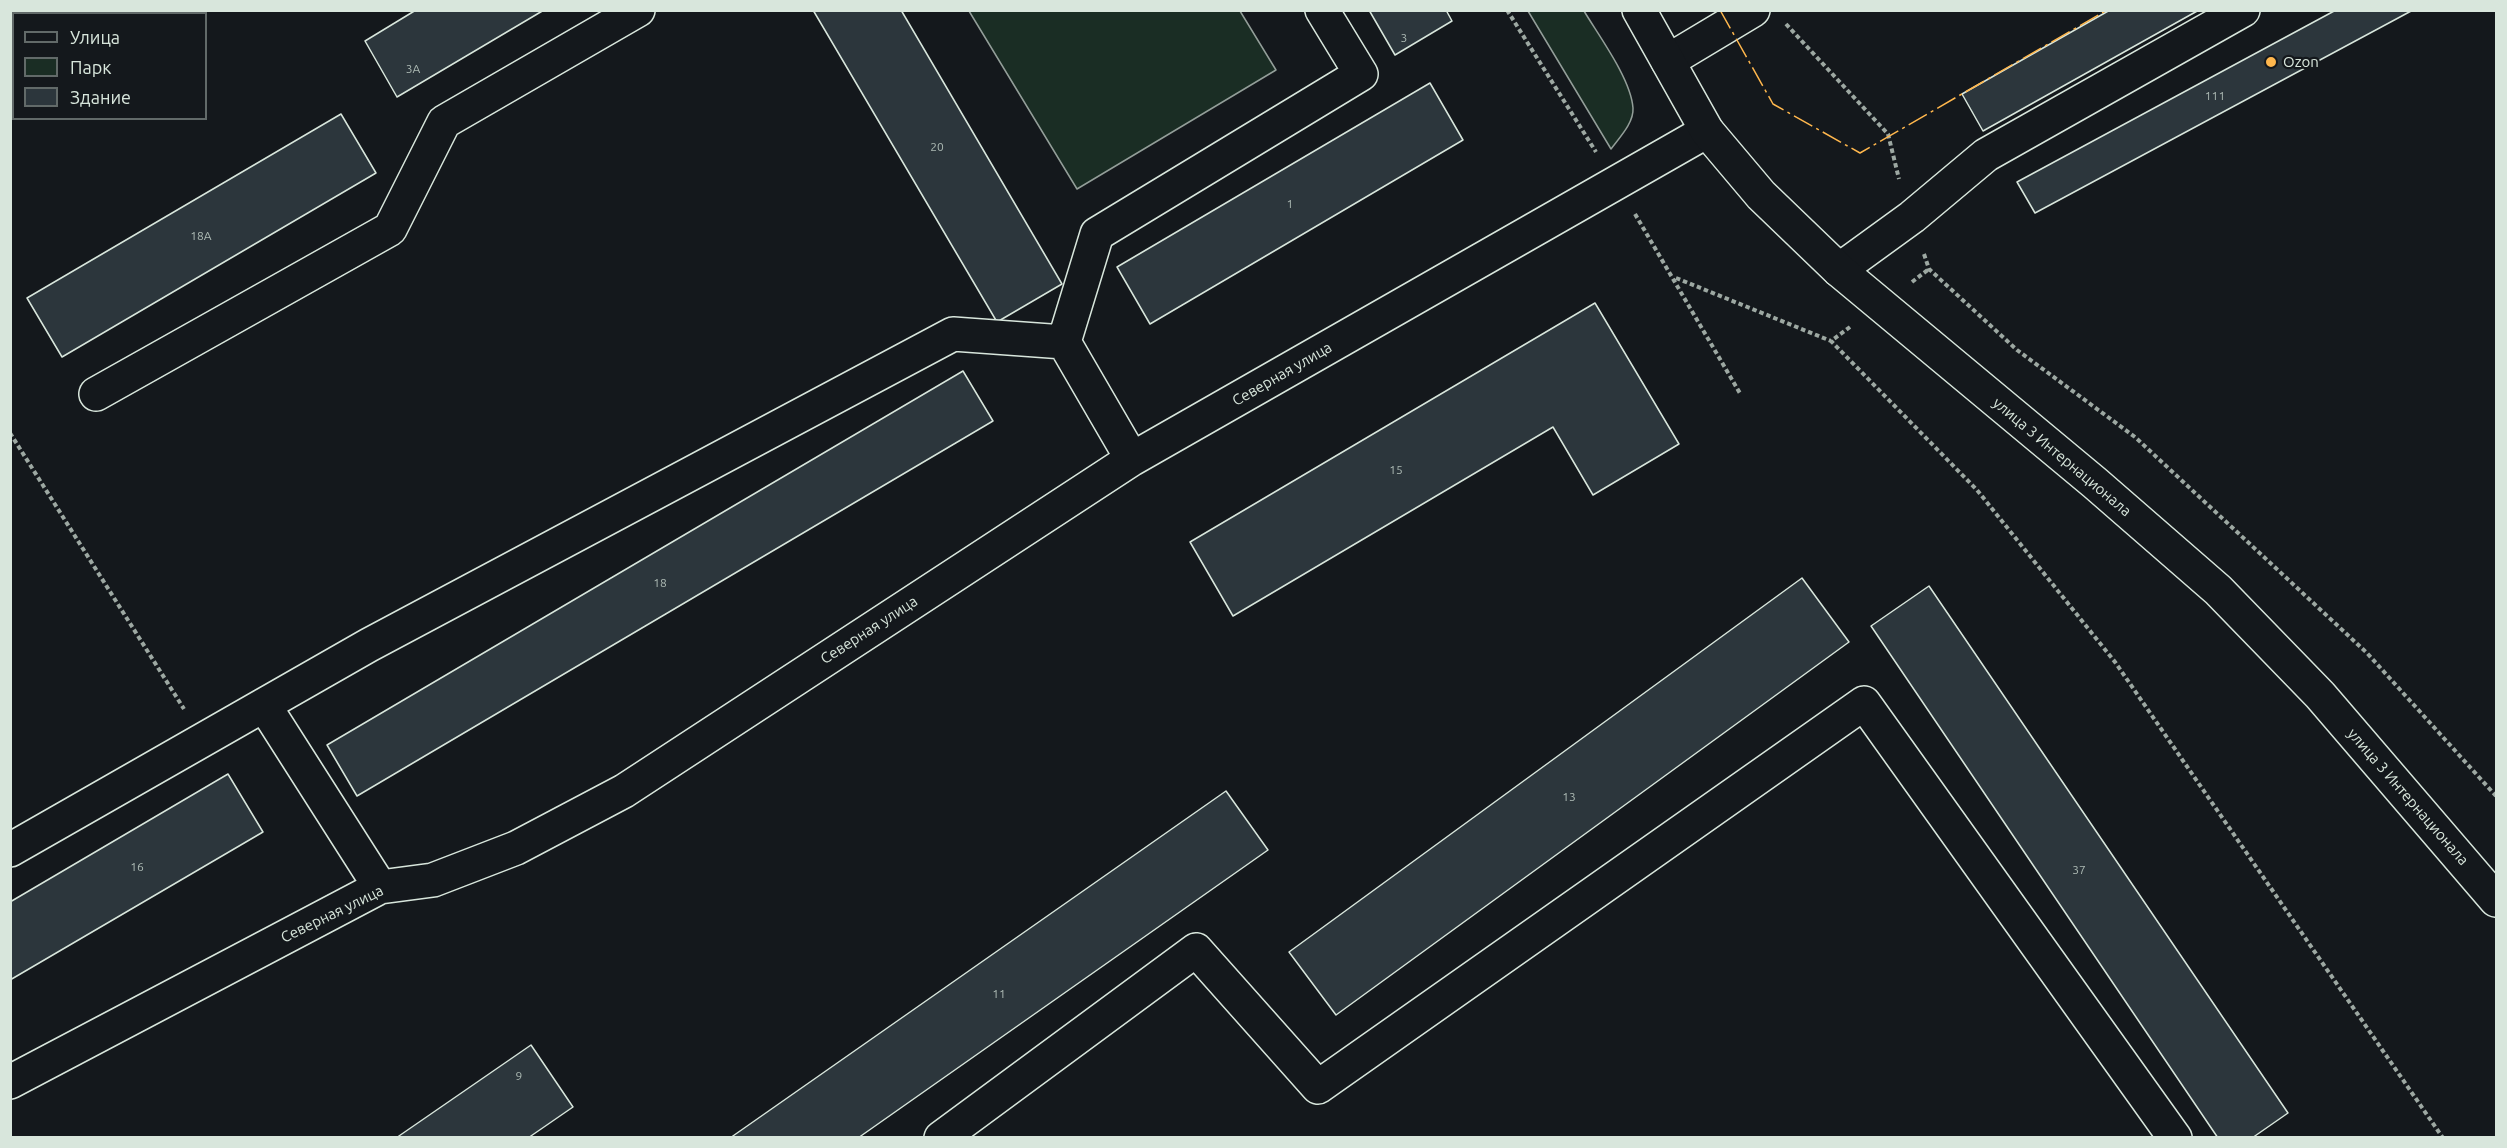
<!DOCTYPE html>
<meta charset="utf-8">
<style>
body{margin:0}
#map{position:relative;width:2507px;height:1148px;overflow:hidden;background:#14181c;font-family:Ubuntu,sans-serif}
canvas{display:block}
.frame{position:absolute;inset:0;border:12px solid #d8e6dc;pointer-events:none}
.legend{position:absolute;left:12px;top:12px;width:195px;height:108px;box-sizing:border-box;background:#14181c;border:2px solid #626a69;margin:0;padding:8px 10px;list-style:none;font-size:18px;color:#d8e6dc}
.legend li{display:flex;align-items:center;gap:12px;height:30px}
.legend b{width:30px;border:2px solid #626a69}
</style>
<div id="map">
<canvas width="2507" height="1148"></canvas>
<div class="frame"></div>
<ul class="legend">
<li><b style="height:8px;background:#14181c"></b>Улица</li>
<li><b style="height:16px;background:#1a2d24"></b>Парк</li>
<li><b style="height:16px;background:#2c363c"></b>Здание</li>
</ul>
</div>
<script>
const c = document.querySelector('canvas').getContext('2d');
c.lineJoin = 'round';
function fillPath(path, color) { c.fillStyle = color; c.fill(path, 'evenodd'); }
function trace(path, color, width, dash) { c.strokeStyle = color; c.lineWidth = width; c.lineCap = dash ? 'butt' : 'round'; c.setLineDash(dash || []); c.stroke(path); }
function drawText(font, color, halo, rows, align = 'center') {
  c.font = font + ' Ubuntu,sans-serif'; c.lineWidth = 4.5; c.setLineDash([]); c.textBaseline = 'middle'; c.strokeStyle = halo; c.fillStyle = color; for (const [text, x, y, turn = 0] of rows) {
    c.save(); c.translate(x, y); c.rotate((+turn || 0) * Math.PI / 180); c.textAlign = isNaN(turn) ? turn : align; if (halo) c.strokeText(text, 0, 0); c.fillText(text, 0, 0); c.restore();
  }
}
const green = new Path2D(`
 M 969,11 L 1240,11 L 1276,70 L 1077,189 Z
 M 1528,11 L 1584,11 C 1599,36 1631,79 1633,108 C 1634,123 1619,138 1611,149 Z`);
fillPath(green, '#1a2d24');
trace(green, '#939e99', 1.5);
const building = new Path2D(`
 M 10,10 L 54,10 L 55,14 L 14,14 L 14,105 L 11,106 Z
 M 416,10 L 544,10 L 397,97 L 365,41 Z
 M 813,10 L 901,10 L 1062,284 L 997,322 Z
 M 1369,10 L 1446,10 L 1452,21 L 1395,55 Z
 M 2110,10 L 2199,10 L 1983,131 L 1962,94 Z
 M 2336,10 L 2413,10 L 2035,213 L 2017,182 Z
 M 1430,83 L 1463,140 L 1150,324 L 1117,267 Z
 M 341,114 L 376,173 L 62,357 L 27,298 Z
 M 1595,303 L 1679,444 L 1593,495 L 1553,427 L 1233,616 L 1190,542 Z
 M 963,371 L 993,421 L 357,796 L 327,745 Z
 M 1802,578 L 1849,642 L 1336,1015 L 1289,952 Z
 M 1929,586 L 2288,1113 L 2252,1138 L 2218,1138 L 1871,626 Z
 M 228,774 L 263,832 L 10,980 L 10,902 Z
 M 1226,791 L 1268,850 L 858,1138 L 730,1138 Z
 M 531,1045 L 573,1107 L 528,1138 L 396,1138 Z`);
fillPath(building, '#2c363c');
trace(building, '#d8e6dc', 1.5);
const minor = new Path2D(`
 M 150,14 L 155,10
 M 1668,61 L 1753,10
 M 1839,270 L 1912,217 L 1986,155 L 2243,10
 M 96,394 L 390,229 L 444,122 L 638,10
 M 1132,459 L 1064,342 L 1097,234 L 1361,74 L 1322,10
 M 264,705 L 380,887
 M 10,850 L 369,645 L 953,334 L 1064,342
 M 10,1082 L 380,887 L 433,880 L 516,848 L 624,791 L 1132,459 L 1707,131
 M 941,1138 L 1196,950 L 1318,1087 L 1864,703 L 2175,1138`);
const major = new Path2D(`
 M 1639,10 L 1707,131 L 1761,195 L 1839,270 L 2095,483 L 2218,590 L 2320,695 L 2496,900`);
trace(minor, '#d8e6dc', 36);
trace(major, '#d8e6dc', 36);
trace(new Path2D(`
 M 1507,10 L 1596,152
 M 1786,24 L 1888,134 L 1899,179
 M 1635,214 L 1741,395
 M 1924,254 L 1929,269 L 2017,350 L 2135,437 L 2367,653 L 2496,796
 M 1676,278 L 1831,341
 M 1912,282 L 1929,269
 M 1850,327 L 1831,341 L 1977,490 L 2115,662 L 2443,1138
 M 10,433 L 184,709`), '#9da8a2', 4, [4.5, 3]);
trace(minor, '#14181c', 33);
trace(major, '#14181c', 33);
trace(new Path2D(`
 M 1720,10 L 1773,104 L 1860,153 L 2107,10`), '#ffb74d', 1.5, [21, 4.5, 3, 4.5]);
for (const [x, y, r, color] of [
 [2271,62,6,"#ffb74d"]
]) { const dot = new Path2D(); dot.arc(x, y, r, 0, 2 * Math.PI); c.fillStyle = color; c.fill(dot); trace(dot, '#14181c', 2); }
drawText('12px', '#adbab4', null, [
 ["3",1404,38],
 ["3А",413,69],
 ["111",2215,96],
 ["20",937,147],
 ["1",1290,204],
 ["18А",201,236],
 ["15",1396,470],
 ["18",660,583],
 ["13",1569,797],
 ["16",137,867],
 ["37",2079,870],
 ["11",999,994],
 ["9",519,1076]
]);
drawText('15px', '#d8e6dc', '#14181c', [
 ["Ozon",2283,62]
], 'left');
drawText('15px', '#d8e6dc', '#14181c', [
 ["Северная улица",1282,374,-30],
 ["улица 3 Интернационала",2062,457,40],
 ["Северная улица",869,630,-33],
 ["улица 3 Интернационала",2408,797,49],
 ["Северная улица",332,914,-26]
]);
</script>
